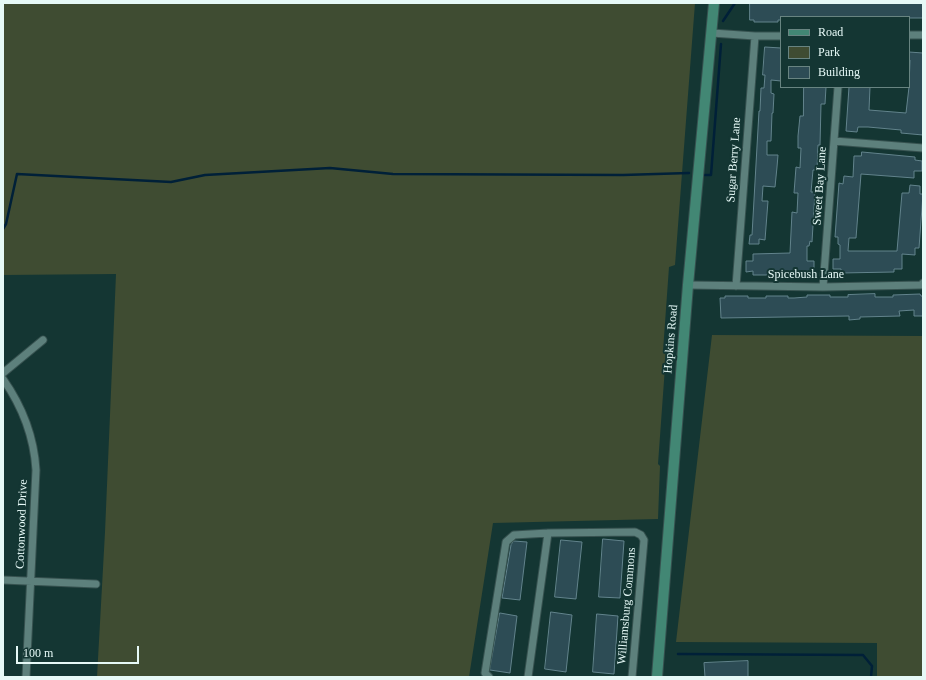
<!DOCTYPE html>
<style>
body{margin:0}
#map{position:relative;width:926px;height:680px;overflow:hidden;background:#143633;font-family:"Times New Roman",serif}
canvas{display:block}
.frame{position:absolute;inset:0;border:4px solid #e6f9f7;pointer-events:none}
.legend{position:absolute;left:780px;top:16px;width:130px;height:72px;box-sizing:border-box;background:#143633;border:1px solid #688481;margin:0;padding:5px 7px;list-style:none;font-size:12px;color:#e6f9f7}
.legend li{display:flex;align-items:center;gap:8px;height:20px}
.legend b{width:20px;border:1px solid #688481}
.scale{position:absolute;left:16px;top:646px;width:123px;height:18px;box-sizing:border-box;border:2px solid #e6f9f7;border-top:0;padding-left:5px;font-size:12px;line-height:14px;white-space:nowrap;color:#e6f9f7;-webkit-text-stroke:3px #143633;paint-order:stroke}
</style>
<div id="map">
<canvas width="926" height="680"></canvas>
<div class="frame"></div>
<ul class="legend">
<li><b style="height:5px;background:#428774"></b>Road</li>
<li><b style="height:11px;background:#3f4c32"></b>Park</li>
<li><b style="height:11px;background:#2d4c55"></b>Building</li>
</ul>
<div class="scale">100 m</div>
</div>
<script>
const c = document.querySelector('canvas').getContext('2d');
c.lineJoin = 'round';
function fillPath(path, color) { c.fillStyle = color; c.fill(path, 'evenodd'); }
function trace(path, color, width, dash) { c.strokeStyle = color; c.lineWidth = width; c.lineCap = dash ? 'butt' : 'round'; c.setLineDash(dash || []); c.stroke(path); }
function drawText(font, color, halo, rows, align = 'center') {
  c.font = font + ' "Times New Roman",serif'; c.lineWidth = 4; c.setLineDash([]); c.textBaseline = 'middle'; c.strokeStyle = halo; c.fillStyle = color; for (const [text, x, y, turn = 0] of rows) {
    c.save(); c.translate(x, y); c.rotate((+turn || 0) * Math.PI / 180); c.textAlign = isNaN(turn) ? turn : align; if (halo) c.strokeText(text, 0, 0); c.fillText(text, 0, 0); c.restore();
  }
}
fillPath(new Path2D(`
 M 3,3 L 695,3 L 675,265 L 669,267 L 663,351 L 666,353 L 658,464 L 660,466 L 658,519 L 493,523 L 469,677 L 97,677 L 105,532 L 116,274 L 3,275 Z
 M 712,335 L 923,336 L 923,677 L 877,677 L 877,643 L 676,642 Z`), '#3f4c32');
trace(new Path2D(`
 M 723,21 L 735,3
 M 705,175 L 711,175 L 721,44
 M 3,229 L 6,224 L 17,174 L 171,182 L 205,175 L 330,168 L 393,174 L 623,175 L 689,173
 M 678,654 L 863,655 L 872,666 L 871,677`), '#002038', 2.5);
const building = new Path2D(`
 M 750,3 L 923,3 L 923,18 L 909,18 L 909,17 L 781,17 L 781,20 L 778,20 L 778,22 L 754,22 L 754,20 L 750,20 Z
 M 765,47 L 781,48 L 781,81 L 771,80 L 771,93 L 774,94 L 773,113 L 772,113 L 771,141 L 767,141 L 767,155 L 778,155 L 777,167 L 775,187 L 763,186 L 762,201 L 768,201 L 765,240 L 759,239 L 759,244 L 749,244 L 750,235 L 752,235 L 759,111 L 760,111 L 761,88 L 764,88 L 765,75 L 763,75 Z
 M 909,52 L 923,53 L 923,135 L 901,133 L 901,130 L 868,127 L 858,127 L 857,132 L 846,131 L 849,87 L 870,87 L 869,110 L 906,113 L 909,87 L 910,60 L 909,60 Z
 M 804,87 L 826,87 L 825,104 L 821,104 L 820,145 L 818,145 L 817,170 L 813,170 L 811,192 L 815,192 L 812,242 L 810,241 L 809,246 L 807,246 L 807,261 L 814,261 L 814,271 L 807,271 L 807,275 L 753,275 L 753,271 L 746,272 L 746,261 L 753,261 L 753,254 L 790,253 L 792,212 L 797,213 L 798,193 L 794,193 L 796,167 L 800,168 L 801,148 L 798,148 L 798,136 L 800,116 L 803,116 Z
 M 862,152 L 915,157 L 915,160 L 922,161 L 922,171 L 914,171 L 914,178 L 861,174 L 856,238 L 849,238 L 848,251 L 897,251 L 902,193 L 909,193 L 910,185 L 920,186 L 920,194 L 923,194 L 919,248 L 915,248 L 915,255 L 902,254 L 902,269 L 894,269 L 894,272 L 841,273 L 841,269 L 833,269 L 833,259 L 840,259 L 840,245 L 838,244 L 838,237 L 835,237 L 839,183 L 843,184 L 844,176 L 853,177 L 854,156 L 861,156 Z
 M 875,294 L 875,297 L 893,297 L 893,295 L 920,294 L 921,296 L 923,296 L 923,316 L 914,316 L 914,310 L 899,311 L 900,316 L 860,317 L 860,319 L 849,320 L 849,316 L 721,318 L 720,298 L 725,298 L 725,296 L 748,296 L 748,298 L 766,298 L 766,296 L 788,296 L 788,298 L 794,298 L 807,297 L 807,295 L 830,295 L 830,297 L 848,297 L 848,295 Z
 M 603,539 L 624,541 L 620,598 L 599,597 Z
 M 561,540 L 582,542 L 576,599 L 555,597 Z
 M 514,541 L 527,542 L 520,600 L 502,598 L 511,545 Z
 M 551,612 L 572,615 L 566,672 L 545,669 Z
 M 500,613 L 517,616 L 510,673 L 490,670 Z
 M 597,614 L 618,616 L 614,674 L 593,672 Z
 M 748,661 L 748,677 L 705,677 L 704,663 Z`);
fillPath(building, '#2d4c55');
trace(building, '#62838c', 1);
const street = new Path2D(`
 M 712,33 L 755,36 L 781,36
 M 909,35 L 923,35
 M 834,141 L 923,148
 M 688,285 L 823,287 L 921,285 L 923,283
 M 736,286 L 755,36
 M 823,287 L 838,87
 M 3,373 L 43,340
 M 3,379 C 22,406 34,437 36,470 L 26,677
 M 3,580 L 96,584
 M 489,677 L 485,673 L 506,542 L 514,535 L 548,533 L 635,532 L 641,535 L 644,540 L 632,677
 M 528,677 L 548,533`);
const secondary = new Path2D(`
 M 657,677 L 688,285 L 714,3`);
trace(street, '#375250', 9);
trace(secondary, '#375250', 12);
trace(street, '#5d807c', 7);
trace(secondary, '#428774', 10);
drawText('12px', '#e6f9f7', '#143633', [
 ["Sugar Berry Lane",734,160,-86],
 ["Sweet Bay Lane",820,186,-86],
 ["Spicebush Lane",806,275],
 ["Hopkins Road",671,339,-85],
 ["Cottonwood Drive",22,524,-88],
 ["Williamsburg Commons",627,606,-85]
]);
</script>
